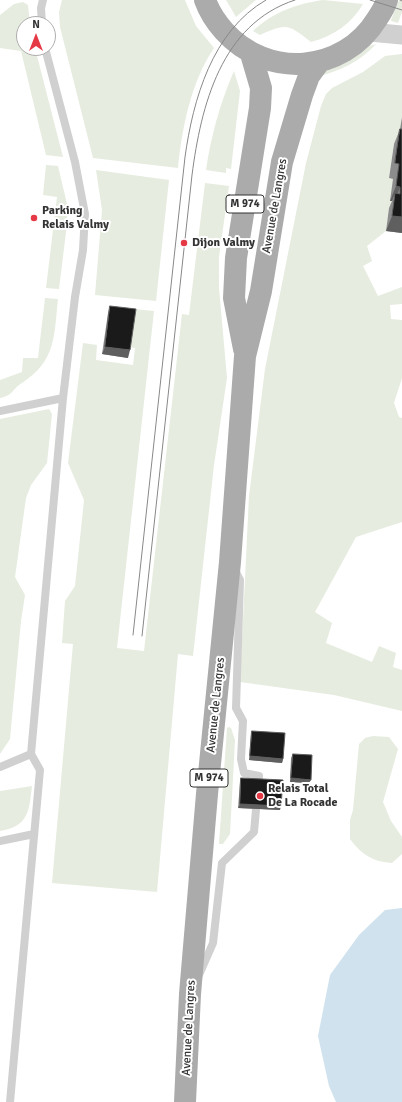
<!DOCTYPE html>
<style>
body{margin:0}
#map{position:relative;width:402px;height:1102px;overflow:hidden;background:#fff;font-family:Signika,sans-serif}
canvas{display:block}
.north{position:absolute;left:16px;top:16px;width:40px;height:40px;box-sizing:border-box;background:#fff;border:1px solid #adadad;border-radius:50%;rotate:0deg;font-size:11px;font-weight:700;line-height:16px;text-align:center;color:#333}
.north::after{content:'';display:block;margin:auto;width:14px;height:18px;background:#e63946;clip-path:polygon(50% 0,100% 100%,50% 72%,0 100%)}
</style>
<div id="map">
<canvas width="402" height="1102"></canvas>
<div class="north">N</div>
</div>
<script>
const c = document.querySelector('canvas').getContext('2d');
c.lineJoin = 'round';
function fillPath(path, color) { c.fillStyle = color; c.fill(path, 'evenodd'); }
function trace(path, color, width, dash) { c.strokeStyle = color; c.lineWidth = width; c.lineCap = dash ? 'butt' : 'round'; c.setLineDash(dash || []); c.stroke(path); }
function drawText(font, color, halo, rows, align = 'center') {
  c.font = font + ' Signika,sans-serif'; c.lineWidth = 4; c.setLineDash([]); c.textBaseline = 'middle'; c.strokeStyle = halo; c.fillStyle = color; for (const [text, x, y, turn = 0] of rows) {
    c.save(); c.translate(x, y); c.rotate((+turn || 0) * Math.PI / 180); c.textAlign = isNaN(turn) ? turn : align; if (halo) c.strokeText(text, 0, 0); c.fillText(text, 0, 0); c.restore();
  }
}
fillPath(new Path2D(`
 M 62,0 L 185,0 L 196,26 L 214,48 C 191,82 182,128 178,168 L 93,158 L 60,27 L 59,12 Z
 M 226,0 L 256,0 L 236,17 Z
 M 323,0 L 363,4 C 351,24 334,36 311,42 C 288,24 287,23 260,35 L 253,31 C 273,12 296,4 323,0 Z
 M 399,0 L 402,0 L 402,12 L 398,23 L 391,21 L 391,20 Z
 M 23,2 L 28,5 L 30,24 L 24,24 L 24,48 L 35,48 L 63,157 L 46,155 L 21,51 L 0,48 L 0,15 L 14,4 Z
 M 376,44 C 361,61 340,71 319,76 L 322,72 L 369,46 Z
 M 402,54 L 402,117 L 398,145 L 394,144 L 389,178 L 394,179 L 395,202 L 389,208 L 386,231 L 367,246 L 372,261 L 363,266 L 378,296 L 402,287 L 402,304 L 390,305 L 391,319 L 402,320 L 402,378 L 394,403 L 399,417 L 402,418 L 402,522 L 356,537 L 315,612 L 332,623 L 326,643 L 372,662 L 379,646 L 396,653 L 393,667 L 402,670 L 402,711 L 334,695 L 240,682 L 249,496 L 265,369 L 306,163 L 321,106 L 326,94 L 332,88 L 363,72 L 385,56 Z
 M 234,71 L 240,91 L 231,169 L 226,168 L 226,173 L 206,170 C 211,136 220,103 234,71 Z
 M 46,165 L 58,166 L 67,204 L 67,224 L 59,289 L 46,288 L 57,197 L 43,195 Z
 M 96,170 L 169,180 L 156,301 L 95,295 L 102,210 Z
 M 205,183 L 229,186 L 219,257 L 219,288 L 227,378 L 214,465 L 193,656 L 178,654 L 157,892 L 52,883 L 73,644 L 62,643 L 65,601 L 75,586 L 84,500 L 68,463 L 83,343 L 97,345 L 96,360 L 133,365 L 135,348 L 129,347 L 134,309 L 154,311 L 117,648 L 144,651 L 182,314 L 189,315 Z
 M 45,298 L 58,299 C 54,336 56,361 22,383 C 12,389 14,395 0,398 L 0,380 L 22,372 L 23,358 L 38,358 Z
 M 49,409 L 52,414 L 47,463 L 31,485 L 26,498 L 15,577 L 25,595 L 21,621 L 10,739 L 0,754 L 0,419 Z
 M 229,727 L 231,728 L 235,740 L 230,834 L 223,844 L 219,844 L 227,728 Z
 M 373,736 L 389,737 L 398,749 L 383,802 L 391,821 L 402,837 L 402,854 L 392,863 C 373,862 361,854 350,839 L 350,820 L 353,810 L 359,744 L 365,738 Z
 M 32,786 C 29,811 29,826 0,831 L 0,791 Z`), '#e6ecdf');
fillPath(new Path2D(`
 M 402,908 L 402,1102 L 336,1102 L 329,1086 L 318,1036 L 330,975 L 359,935 L 385,910 Z`), '#cfe2ee');
trace(new Path2D(`
 M 42,24 L 41,8 L 43,0
 M 0,411 L 63,398
 M 0,767 L 31,754 L 63,398 L 75,297 L 83,250 L 85,214 L 75,162 L 45,48
 M 0,841 L 34,834
 M 199,975 L 213,943 L 222,863 L 254,832 L 259,776 L 244,773 L 241,759 L 243,721 L 236,708 L 240,580 L 235,570
 M 10,1102 L 40,770 L 31,754`), '#d0d0d0', 8);
trace(new Path2D(`
 M 369,32 L 402,35`), '#d0d0d0', 19);
trace(new Path2D(`
 M 205,0 C 209,11 216,22 224,31 C 267,79 343,74 377,19 C 381,13 385,7 387,0
 M 244,349 L 234,298 L 236,258 L 260,108 L 261,88 L 251,54
 M 185,1102 L 190,994 L 207,794 L 230,562 L 245,356 L 261,291 L 282,162 L 302,95 L 309,76 L 320,61`), '#ababab', 22);
trace(new Path2D(`
 M 370,0 L 402,10
 M 400,0 L 402,1
 M 133,635 L 185,157 C 193,100 212,31 266,0
 M 142,636 L 192,175 C 201,106 221,24 295,0`), '#888', 1);
fillPath(new Path2D(`
 M 402,117 L 402,233 L 386,231 L 389,208 L 392,201 L 390,201 L 393,179 L 389,178 L 394,144 L 400,129 Z
 M 110,306 L 128,358 L 102,354 L 108,313 Z
 M 252,731 L 283,759 L 282,763 L 249,760 L 251,735 Z
 M 293,754 L 309,783 L 290,782 L 291,758 Z
 M 241,778 L 280,810 L 238,808 L 240,782 Z`), '#8c8c8c');
fillPath(new Path2D(`
 M 396,186 L 400,187 L 395,202 L 395,193 L 392,201 L 390,201 Z
 M 392,216 L 402,217 L 402,233 L 386,231 Z
 M 105,347 L 130,350 L 128,358 L 102,354 Z
 M 250,756 L 283,759 L 282,763 L 249,760 Z
 M 291,778 L 311,780 L 309,783 L 290,782 Z
 M 240,804 L 281,806 L 280,810 L 238,808 Z`), '#5f5f5f');
const building = new Path2D(`
 M 400,129 L 402,129 L 402,217 L 392,216 L 395,193 L 400,194 L 400,187 L 396,186 L 399,164 L 395,163 Z
 M 110,306 L 136,309 L 130,350 L 105,347 Z
 M 252,731 L 285,733 L 283,759 L 250,756 Z
 M 293,754 L 312,755 L 311,780 L 291,778 Z
 M 241,778 L 283,780 L 281,806 L 240,804 Z`);
fillPath(building, '#1a1a1a');
trace(building, '#5f5f5f', 1);
for (const [x, y, r, color] of [
 [34,218,4,"#e63946"],
 [184,243,4,"#e63946"],
 [260,796,4,"#e63946"]
]) { const dot = new Path2D(); dot.arc(x, y, r, 0, 2 * Math.PI); c.fillStyle = color; c.fill(dot); trace(dot, '#fff', 1.5); }
for (const [x, y, w] of [
 [245,204,38],
 [209,778,38]
]) { const box = new Path2D(); box.roundRect(x - w / 2, y - 9, w, 18, 3); c.fillStyle = '#fff'; c.fill(box); trace(box, '#333', 1); }
drawText('bold 11px', '#333', null, [
 ["M 974",245,204],
 ["M 974",209,778]
]);
drawText('12px', '#333', '#fff', [
 ["Avenue de Langres",275,206,-80],
 ["Avenue de Langres",216,705,-84],
 ["Avenue de Langres",189,1028,-87]
]);
drawText('bold 12px', '#333', '#fff', [
 ["Parking",42,211],
 ["Relais Valmy",42,225],
 ["Dijon Valmy",192,243],
 ["Relais Total",268,789],
 ["De La Rocade",268,803]
], 'left');
</script>
